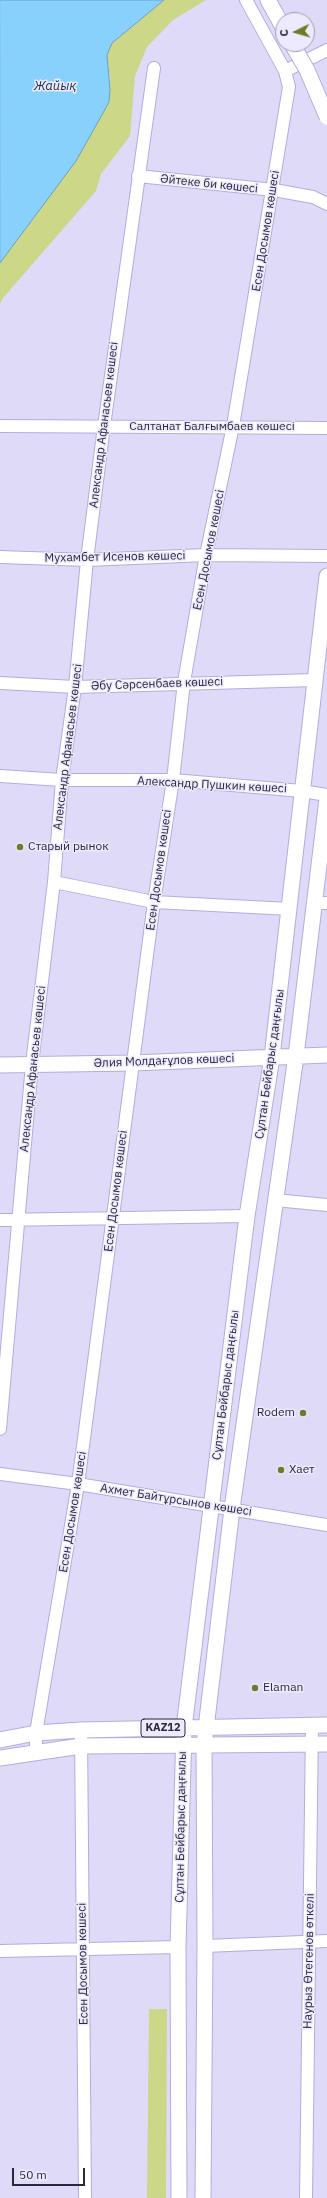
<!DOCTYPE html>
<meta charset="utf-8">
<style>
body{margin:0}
#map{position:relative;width:327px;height:2198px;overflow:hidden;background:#e0daf9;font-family:"IBM Plex Sans",sans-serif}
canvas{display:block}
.north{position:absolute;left:275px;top:12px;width:40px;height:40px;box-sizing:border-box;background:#ede9fe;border:1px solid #a09cb0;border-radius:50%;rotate:265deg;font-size:11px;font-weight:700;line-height:16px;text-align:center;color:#2c283b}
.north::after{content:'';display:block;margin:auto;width:14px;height:18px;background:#717a24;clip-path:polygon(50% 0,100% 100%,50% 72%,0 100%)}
.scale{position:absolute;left:12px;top:2168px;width:73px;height:18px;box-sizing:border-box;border:2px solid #2c283b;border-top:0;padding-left:5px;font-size:12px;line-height:14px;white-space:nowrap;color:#2c283b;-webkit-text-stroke:3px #ede9fe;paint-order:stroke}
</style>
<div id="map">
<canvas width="327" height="2198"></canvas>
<div class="north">С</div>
<div class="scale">50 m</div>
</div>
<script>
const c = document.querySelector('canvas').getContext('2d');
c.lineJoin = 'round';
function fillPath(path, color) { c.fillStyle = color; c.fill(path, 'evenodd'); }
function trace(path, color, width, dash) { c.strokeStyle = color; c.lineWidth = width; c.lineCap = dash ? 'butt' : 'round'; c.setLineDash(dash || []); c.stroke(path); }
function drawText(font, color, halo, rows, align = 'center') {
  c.font = font + ' "IBM Plex Sans",sans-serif'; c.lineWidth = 3; c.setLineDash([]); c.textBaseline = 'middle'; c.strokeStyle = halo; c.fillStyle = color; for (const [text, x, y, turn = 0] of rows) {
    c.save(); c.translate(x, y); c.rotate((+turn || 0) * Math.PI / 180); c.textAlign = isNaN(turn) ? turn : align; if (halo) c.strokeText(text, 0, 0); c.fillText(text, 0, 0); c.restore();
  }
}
fillPath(new Path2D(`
 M 164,0 L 206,0 L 173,20 L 147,47 L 135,76 L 130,136 L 101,174 L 96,191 L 3,298 L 0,304 L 0,263 L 76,161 L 109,102 L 110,79 L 107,55 L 112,43 Z
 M 149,2009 L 167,2009 L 166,2198 L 147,2198 Z`), '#ccd788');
const water = new Path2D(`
 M 0,0 L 164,0 L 112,43 L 107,55 L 110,90 L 109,102 L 103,113 L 76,161 L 0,263 Z`);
fillPath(water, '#87d1fc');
trace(water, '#6c9ec2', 1);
const minor = new Path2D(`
 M 285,71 L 327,50
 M 138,176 L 274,190 L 313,197 L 327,204
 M 0,426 L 327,428
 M 0,557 L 87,560 L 206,555 L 327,556
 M 0,683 L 75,687 L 315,680
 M 0,776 L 62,780 L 173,780 L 302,791 L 327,795
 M 54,882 L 154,902 L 290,909
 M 314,903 L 327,903
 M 275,1200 L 327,1205
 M 0,1220 L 247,1216
 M 0,1429 L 32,1064 L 54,882 L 62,780 L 75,687 L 87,560 L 104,426 L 154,68
 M 0,1474 L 78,1484 L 327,1525
 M 81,1730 L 85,2198
 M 36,1752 L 36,1733 L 78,1484 L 154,902 L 173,780 L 184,682 L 206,555 L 233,426 L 289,87 L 285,71 L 246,0
 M 205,1946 L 327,1941
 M 0,1951 L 178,1947
 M 306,2198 L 312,1725`);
const major = new Path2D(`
 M 268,0 L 283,27
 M 0,1065 L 133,1063 L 327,1055
 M 0,1740 L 36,1733 L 81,1730 L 327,1725
 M 0,1758 L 81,1746 L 327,1744
 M 179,2198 L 178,1947 L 184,1728 L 247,1216 L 272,1057 L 327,576
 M 203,2198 L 205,1946 L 204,1745 L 232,1509 L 296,1056 L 327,799`);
trace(minor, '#b6abdc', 14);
trace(major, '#b6abdc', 17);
trace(minor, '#fff', 12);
trace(major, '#fff', 15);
const majorBridge = new Path2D(`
 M 292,44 L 307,70 L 327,117`);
trace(majorBridge, '#b6abdc', 17, []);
trace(majorBridge, '#fff', 15);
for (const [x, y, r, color] of [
 [20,847,4,"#717a24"],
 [303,1413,4,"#717a24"],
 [281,1470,4,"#717a24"],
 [255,1688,4,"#717a24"]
]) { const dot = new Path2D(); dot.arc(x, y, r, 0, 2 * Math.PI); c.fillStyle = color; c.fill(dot); trace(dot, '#ede9fe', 1.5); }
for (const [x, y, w] of [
 [163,1728,44]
]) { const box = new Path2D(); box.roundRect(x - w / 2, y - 9, w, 18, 3); c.fillStyle = '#ede9fe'; c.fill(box); trace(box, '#2c283b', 1); }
drawText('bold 11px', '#2c283b', null, [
 ["KAZ12",163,1728]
]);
drawText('12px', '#2c283b', '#ede9fe', [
 ["Әйтеке би көшесі",209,184,6],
 ["Есен Досымов көшесі",266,231,-81],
 ["Александр Афанасьев көшесі",104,425,-83],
 ["Салтанат Балғымбаев көшесі",212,427],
 ["Есен Досымов көшесі",209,550,-79],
 ["Мухамбет Исенов көшесі",115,557,-1],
 ["Әбу Сәрсенбаев көшесі",157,684,-2],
 ["Александр Афанасьев көшесі",68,747,-83],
 ["Александр Пушкин көшесі",212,785,3],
 ["Есен Досымов көшесі",159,870,-82],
 ["Әлия Молдағұлов көшесі",164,1061,-2],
 ["Сұлтан Бейбарыс даңғылы",270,1064,-82],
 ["Александр Афанасьев көшесі",33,1069,-84],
 ["Есен Досымов көшесі",116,1191,-83],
 ["Сұлтан Бейбарыс даңғылы",226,1385,-83],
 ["Ахмет Байтұрсынов көшесі",176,1500,9],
 ["Есен Досымов көшесі",73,1512,-81],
 ["Сұлтан Бейбарыс даңғылы",181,1827,-89],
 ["Наурыз Өтегенов өткелі",309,1961,-89],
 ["Есен Досымов көшесі",83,1964,-91]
]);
drawText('12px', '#2c283b', '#ede9fe', [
 ["Старый рынок",28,847],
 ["Rodem",295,1413,"right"],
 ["Хает",289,1470],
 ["Elaman",263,1688]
], 'left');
drawText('italic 13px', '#1c3340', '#ede9fe', [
 ["Жайық",55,86]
]);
</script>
